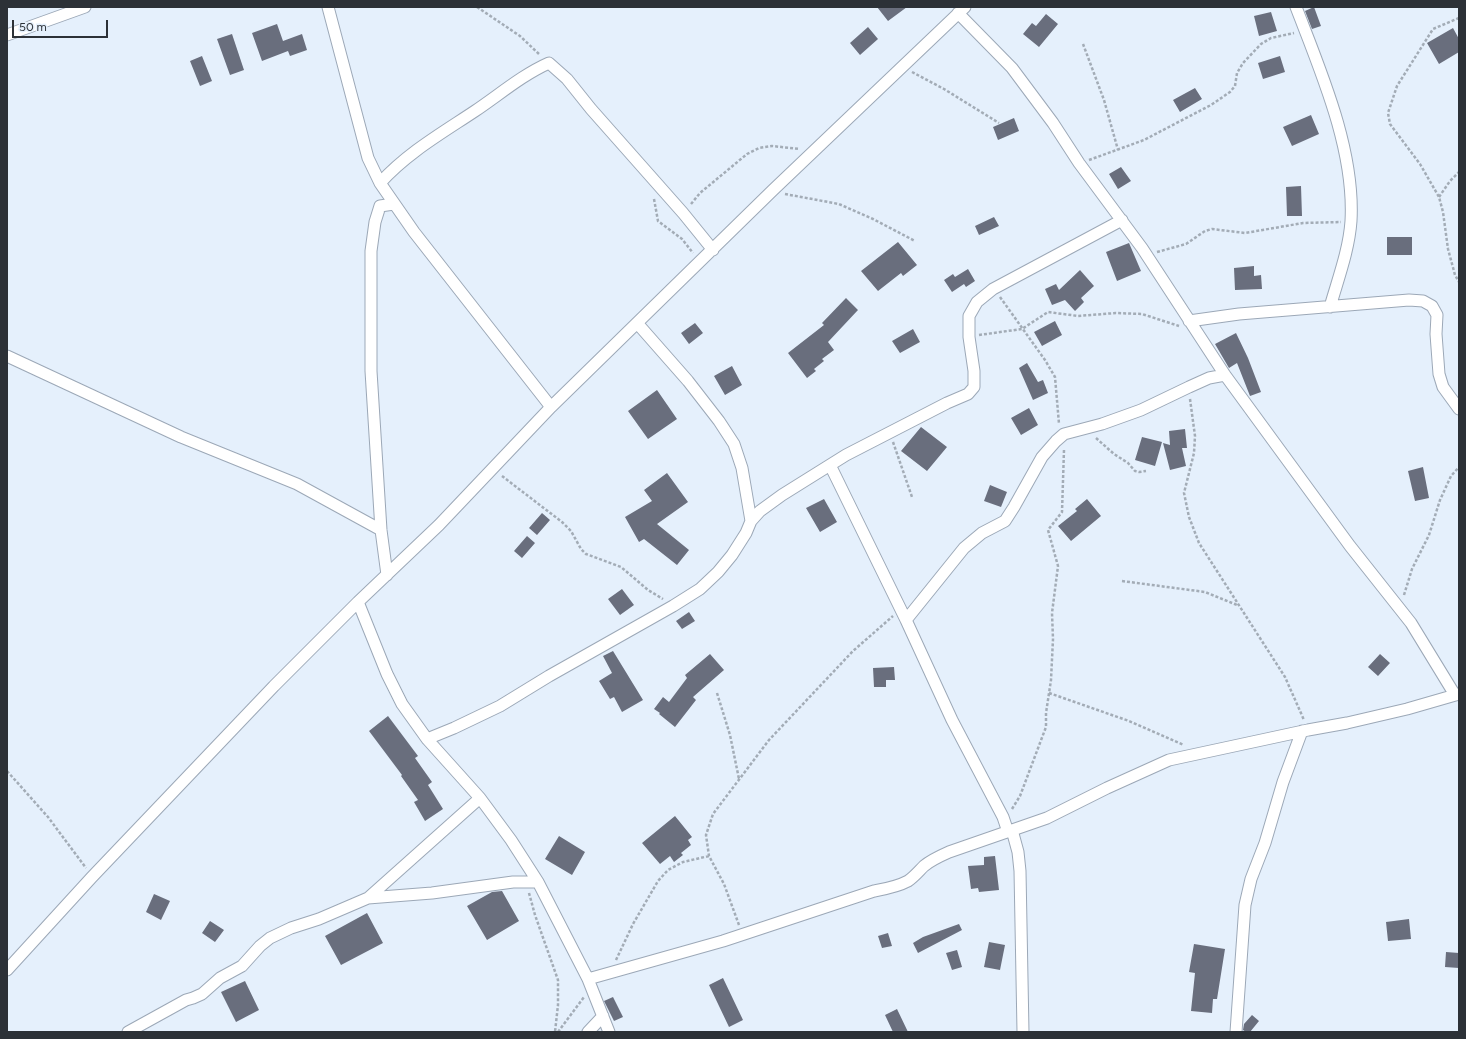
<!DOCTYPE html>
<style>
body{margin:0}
#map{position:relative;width:1466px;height:1039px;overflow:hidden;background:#e5f0fc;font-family:Figtree,sans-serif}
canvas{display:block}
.frame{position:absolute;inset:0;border:8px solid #2c3137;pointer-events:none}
.scale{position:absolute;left:12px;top:20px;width:96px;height:18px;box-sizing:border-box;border:2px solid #2c3137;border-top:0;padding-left:5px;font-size:12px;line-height:14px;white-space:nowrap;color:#2c3137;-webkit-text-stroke:3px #e5f0fc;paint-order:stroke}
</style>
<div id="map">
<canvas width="1466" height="1039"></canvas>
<div class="frame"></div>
<div class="scale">50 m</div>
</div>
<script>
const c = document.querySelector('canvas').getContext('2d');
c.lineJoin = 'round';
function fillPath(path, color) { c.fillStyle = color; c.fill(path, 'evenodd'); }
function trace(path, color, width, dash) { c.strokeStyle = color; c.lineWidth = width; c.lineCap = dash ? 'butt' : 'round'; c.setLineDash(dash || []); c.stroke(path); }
fillPath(new Path2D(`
 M 877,7 L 907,7 L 888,21 Z
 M 1314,7 L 1321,26 L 1312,29 L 1305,11 Z
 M 1271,12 L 1277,31 L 1259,36 L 1254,16 Z
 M 1046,14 L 1058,24 L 1039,47 L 1023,34 L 1032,23 L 1036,26 Z
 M 277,24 L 283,41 L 302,34 L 307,50 L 290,56 L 288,51 L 262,61 L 252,33 Z
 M 868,27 L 878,39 L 860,55 L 850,43 Z
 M 1453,28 L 1459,39 L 1459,52 L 1439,64 L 1427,43 Z
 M 232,34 L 244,70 L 230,75 L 217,39 Z
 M 202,56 L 212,81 L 200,86 L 190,61 Z
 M 1280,56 L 1285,72 L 1263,79 L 1258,63 Z
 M 1195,88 L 1202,99 L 1180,112 L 1173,100 Z
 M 1311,115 L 1319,134 L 1292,146 L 1283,127 Z
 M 1014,118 L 1019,131 L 998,140 L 993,127 Z
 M 1121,167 L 1131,181 L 1118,189 L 1109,174 Z
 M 1301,186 L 1302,216 L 1287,216 L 1286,187 Z
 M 994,217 L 999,226 L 979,235 L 975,226 Z
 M 1387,237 L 1412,237 L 1412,255 L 1387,255 Z
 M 898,242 L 917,265 L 903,276 L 901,273 L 878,291 L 861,271 Z
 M 1129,243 L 1141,271 L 1117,281 L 1106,252 Z
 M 1254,266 L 1254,276 L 1261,275 L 1262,289 L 1235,290 L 1234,268 Z
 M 968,269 L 975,281 L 966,287 L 964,284 L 952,292 L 944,280 L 953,274 L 955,277 Z
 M 1080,270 L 1094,286 L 1081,298 L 1084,302 L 1075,311 L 1065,300 L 1052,305 L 1045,289 L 1056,284 L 1059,290 Z
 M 846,298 L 858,310 L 828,342 L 834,350 L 822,359 L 824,361 L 814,369 L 816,371 L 807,378 L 788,353 L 824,325 L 822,323 Z
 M 1055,321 L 1062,335 L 1042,346 L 1034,332 Z
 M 695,323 L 703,333 L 689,344 L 681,333 Z
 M 913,329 L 920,342 L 900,353 L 892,341 Z
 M 1236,333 L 1248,358 L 1261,392 L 1250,396 L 1237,363 L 1229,368 L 1215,344 Z
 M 1027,363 L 1038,382 L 1043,380 L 1048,393 L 1033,400 L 1019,368 Z
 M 732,366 L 742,385 L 725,395 L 714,376 Z
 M 657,390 L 677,419 L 648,439 L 628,411 Z
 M 1029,408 L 1038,425 L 1021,435 L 1011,418 Z
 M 921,427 L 947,447 L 927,471 L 901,451 Z
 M 1185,429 L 1187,448 L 1182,448 L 1186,466 L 1170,470 L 1163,443 L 1170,445 L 1169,431 Z
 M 1142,437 L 1162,442 L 1155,466 L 1135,460 Z
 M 1423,467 L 1429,498 L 1415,501 L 1408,471 Z
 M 667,473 L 688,502 L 657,524 L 689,550 L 677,565 L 644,539 L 639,542 L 625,517 L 652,501 L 644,490 Z
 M 990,485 L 1007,492 L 1001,507 L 984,501 Z
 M 824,499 L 837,522 L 820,532 L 806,508 Z
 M 1087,499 L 1101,516 L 1071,541 L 1058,526 L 1077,511 L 1075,509 Z
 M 542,513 L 550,520 L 537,535 L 529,528 Z
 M 527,536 L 535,543 L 522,558 L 514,551 Z
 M 622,589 L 634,605 L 620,615 L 608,599 Z
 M 689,612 L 695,621 L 682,629 L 676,621 Z
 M 613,651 L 643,700 L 622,712 L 614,697 L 610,699 L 599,681 L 612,673 L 603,656 Z
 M 710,654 L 724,670 L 693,697 L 696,700 L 675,727 L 659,714 L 660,713 L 654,709 L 663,697 L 669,702 L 687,678 L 685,675 Z
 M 1380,654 L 1390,663 L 1378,676 L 1368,667 Z
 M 894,667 L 895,680 L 886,680 L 886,687 L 874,687 L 873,668 Z
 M 388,716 L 418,756 L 415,758 L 432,782 L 428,785 L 443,809 L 425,821 L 414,802 L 418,800 L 401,776 L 402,775 L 369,731 Z
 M 675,816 L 692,837 L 688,840 L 691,845 L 681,853 L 683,855 L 674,862 L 670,856 L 660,864 L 642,843 Z
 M 559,836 L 585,852 L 572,875 L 545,859 Z
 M 995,856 L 999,890 L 979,892 L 978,888 L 971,889 L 968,866 L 984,865 L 984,857 Z
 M 502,891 L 519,921 L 487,940 L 467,906 L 492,892 Z
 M 154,894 L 170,901 L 161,920 L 146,912 Z
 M 367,913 L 383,943 L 341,965 L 325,936 Z
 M 1409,919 L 1411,939 L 1388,941 L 1386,922 Z
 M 210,921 L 224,930 L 215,942 L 202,933 Z
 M 959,924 L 962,930 L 918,953 L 913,943 L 923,937 Z
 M 888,933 L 892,946 L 882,948 L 878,936 Z
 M 989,942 L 1005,945 L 1000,970 L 984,967 Z
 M 1194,944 L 1225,949 L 1217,999 L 1213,999 L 1212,1013 L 1191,1011 L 1195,973 L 1189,972 Z
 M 957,950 L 962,967 L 952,970 L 946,953 Z
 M 1446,952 L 1459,953 L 1459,968 L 1445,967 Z
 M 723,978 L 743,1020 L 729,1027 L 709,985 Z
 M 245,981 L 259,1010 L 236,1022 L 221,992 Z
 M 613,997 L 623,1017 L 614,1021 L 604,1001 Z
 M 897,1009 L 908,1032 L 893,1032 L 885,1015 Z
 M 1252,1015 L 1259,1021 L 1250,1032 L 1246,1032 L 1243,1030 L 1244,1024 Z`), '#696e7d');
const street = new Path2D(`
 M 328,7 L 368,158 L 380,183 L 414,232 L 551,407
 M 1296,7 C 1321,72 1355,150 1351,221 C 1349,250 1338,279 1330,307
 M 958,13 L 1012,68 L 1053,123 L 1079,163 L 1142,248 L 1225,375 L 1350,546 L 1411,623 L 1455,695
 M 7,35 L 85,7
 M 380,183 C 407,153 442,133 475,111 C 499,95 522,75 549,63 L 567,79 L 591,109 L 683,213 L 713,250
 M 1189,321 L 1239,314 L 1409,300 L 1423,301 L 1432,306 L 1437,315 L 1436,334 L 1439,374 L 1443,387 L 1459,409
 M 637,323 L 688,381 L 719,421 L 734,444 L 742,468 L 751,521
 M 7,356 L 181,437 L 297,484 L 381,530
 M 830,465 L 906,620 L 952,720 L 1003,817 L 1008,832
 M 387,575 L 381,530 L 371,371 L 371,251 L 375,222 L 380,206 L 394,204
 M 358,602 L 387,674 L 402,704 L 427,739 L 480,798 L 511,840 L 538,882 L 588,979 L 609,1032
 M 906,620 L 964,548 L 982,533 L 1005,521 L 1014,507 L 1042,457 L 1056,441 L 1064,434 L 1102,424 L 1141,410 L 1189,387 L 1209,378 L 1225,375
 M 427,739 L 454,728 L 500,706 L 549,676 L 673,606 L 700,589 L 718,572 L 732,555 L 746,533 L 751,521 L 760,511 L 782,495 L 846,455 L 947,403 L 968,394 L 974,387 L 974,371 L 969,337 L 969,316 L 977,302 L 993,289 L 1122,220
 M 1012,830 L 1018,852 L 1020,871 L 1023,1032
 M 368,898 L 432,893 L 513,882 L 538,882
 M 7,970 L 92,877 L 274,686 L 358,602 L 439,525 L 551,407 L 773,190 L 965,7
 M 588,979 L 723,941 L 874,891 C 885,889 897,887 908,881 C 914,877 918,872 924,866 C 931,860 940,856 949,852 L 1047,818 L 1107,788 L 1169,760 L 1308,730 L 1347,723 L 1407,709 L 1459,694
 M 128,1032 L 186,1000 L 193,998 L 202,994 L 220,978 L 242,966 L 260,946 L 270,938 L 291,928 L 319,919 L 368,898 L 480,798
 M 588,1032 L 603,1016
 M 1236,1032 L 1245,905 L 1251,879 L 1265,843 L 1283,782 L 1302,731`);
trace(street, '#9ca8b7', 13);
trace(new Path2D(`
 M 477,7 L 520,36 L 540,55
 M 1459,18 L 1433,29 L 1397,86 L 1388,113 L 1390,124 L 1420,164 L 1439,197 L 1443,212 L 1448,249 L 1455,275 L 1459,282
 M 1083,44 L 1104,100 L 1118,150
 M 912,72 L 944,89 L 999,123
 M 1089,160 L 1144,140 L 1211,105 L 1230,92 L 1235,86 L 1237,73 L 1243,63 L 1261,44 L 1271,38 L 1294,33
 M 785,194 L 839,204 L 873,219 L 915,241
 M 1439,197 L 1450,181 L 1459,172
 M 654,199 L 658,221 L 682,239 L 693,253
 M 691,204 L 700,193 L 747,154 L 759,148 L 772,146 L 800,149
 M 1157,252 L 1186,244 L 1205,231 L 1212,229 L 1245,233 L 1303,223 L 1341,222
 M 1000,297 L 1045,360 L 1055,377 L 1059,424
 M 979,335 L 1022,329 L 1048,312 L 1078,316 L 1116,313 L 1142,314 L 1179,326
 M 1190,399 L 1195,436 L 1194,453 L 1184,493 L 1189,517 L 1199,543 L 1285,677 L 1304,720
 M 1096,438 L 1114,454 L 1128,463 L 1135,471 L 1139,472 L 1146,471
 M 893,442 L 912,497
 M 502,476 L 562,522 L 571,531 L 581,549 L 586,554 L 621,567 L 648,590 L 663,599
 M 1122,581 L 1205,592 L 1237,605
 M 1404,595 L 1412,569 L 1429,535 L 1440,500 L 1451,476 L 1459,467
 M 717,693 L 730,735 L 739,779
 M 1049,693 L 1129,721 L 1184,745
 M 7,771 L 48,817 L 86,868
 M 1012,809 L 1020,796 L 1046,727 L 1046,713 L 1051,680 L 1053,639 L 1052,613 L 1058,566 L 1048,530 L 1062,512 L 1064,450
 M 529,893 L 535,915 L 558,980 L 558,1005 L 555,1032
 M 739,925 L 724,884 L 709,856 L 706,835 L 713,814 L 769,740 L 853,651 L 893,616
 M 616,960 L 633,924 L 658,881 L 668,870 L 683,862 L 709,856
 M 558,1032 L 584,997`), '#a3acb6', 2.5, [3, 2]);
trace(street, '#fff', 11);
</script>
